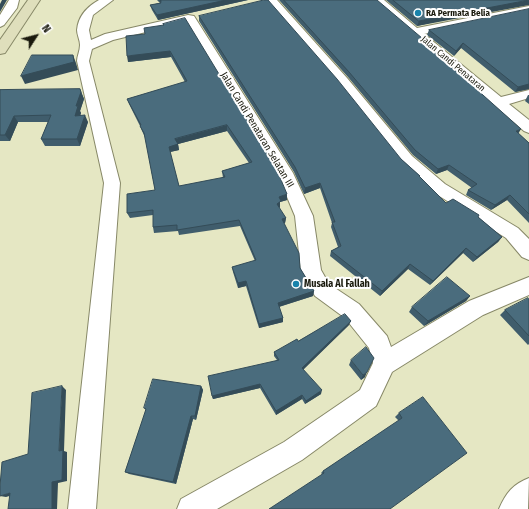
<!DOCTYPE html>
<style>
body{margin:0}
#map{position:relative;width:529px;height:509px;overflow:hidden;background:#e5e7c3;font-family:"Fira Sans Condensed",sans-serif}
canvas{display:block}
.north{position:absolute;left:16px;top:16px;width:40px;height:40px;-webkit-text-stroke:3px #fff;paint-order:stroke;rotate:54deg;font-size:11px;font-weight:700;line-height:16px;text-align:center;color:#1a1a0d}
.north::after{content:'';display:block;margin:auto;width:14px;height:18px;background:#1a1a0d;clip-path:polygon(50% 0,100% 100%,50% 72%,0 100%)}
</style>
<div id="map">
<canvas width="529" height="509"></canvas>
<div class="north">N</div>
</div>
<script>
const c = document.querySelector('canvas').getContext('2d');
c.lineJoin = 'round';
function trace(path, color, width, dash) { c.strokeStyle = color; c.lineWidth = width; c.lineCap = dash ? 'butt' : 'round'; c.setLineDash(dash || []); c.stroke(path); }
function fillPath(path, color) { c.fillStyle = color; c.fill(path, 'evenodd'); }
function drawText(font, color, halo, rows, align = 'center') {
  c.font = font + ' "Fira Sans Condensed",sans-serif'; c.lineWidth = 4; c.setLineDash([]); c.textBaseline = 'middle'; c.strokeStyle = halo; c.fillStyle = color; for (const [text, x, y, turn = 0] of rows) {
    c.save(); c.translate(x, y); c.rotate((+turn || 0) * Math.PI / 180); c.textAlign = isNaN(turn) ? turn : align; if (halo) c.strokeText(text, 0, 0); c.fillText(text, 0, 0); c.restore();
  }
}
const street = new Path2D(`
 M 9,0 L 19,0 L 17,8 L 4,25 L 0,27 L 0,15 Z
 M 99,0 L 113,0 L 93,15 L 89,30 L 91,40 L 105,34 L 188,15 L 194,16 L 293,173 L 313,216 L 321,270 L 329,284 L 359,304 L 387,336 L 391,347 L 469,301 L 529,277 L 529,295 L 483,315 L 392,372 L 376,406 L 302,460 L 217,509 L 177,509 L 181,499 L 284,442 L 360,390 L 373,363 L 369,348 L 345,318 L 315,296 L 301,272 L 295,216 L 277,173 L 187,22 L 113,40 L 92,49 L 89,61 L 120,183 L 96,509 L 68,509 L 104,183 L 77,61 C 77,56 80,51 80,45 C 80,40 77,35 77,30 C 78,16 88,6 99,0 Z
 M 266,0 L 277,0 L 347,78 L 412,156 L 445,184 L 518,228 L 529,239 L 529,260 L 522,257 L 506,238 L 433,192 L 400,164 L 337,84 Z
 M 372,0 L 384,0 L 417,28 L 529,6 L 529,12 L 424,34 L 501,97 L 529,90 L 529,98 L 509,104 L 529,120 L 529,133 L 524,131 Z
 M 529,478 L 528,509 L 499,509 C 506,493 513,484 529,478 Z`);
const secondary = new Path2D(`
 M 28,0 L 40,0 L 5,53 L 0,54 L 0,40 Z`);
trace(street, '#878867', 2);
trace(secondary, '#878867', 2);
fillPath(street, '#fff');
fillPath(secondary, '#dfdfbc');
fillPath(new Path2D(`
 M 157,0 L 248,0 L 158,20 L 152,10 L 150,5 L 160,3 Z
 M 279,0 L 376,0 L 447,63 L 519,134 L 529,143 L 529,223 L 507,200 L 491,210 L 466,195 L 468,190 L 472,188 L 447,170 L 436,174 L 413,155 L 348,77 Z
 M 386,0 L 529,0 L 417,26 Z
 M 529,9 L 529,89 L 515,92 L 461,48 L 454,56 L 427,35 L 429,30 Z
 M 199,16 L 401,159 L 420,176 L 420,177 L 446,203 L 478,217 L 502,237 L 498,242 L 473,262 L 463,253 L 430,285 L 408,269 L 380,296 L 330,256 L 331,251 L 338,247 L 331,227 L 332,223 L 320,188 L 304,194 L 294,172 L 199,21 Z
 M 163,24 L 287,200 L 280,202 L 280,207 L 279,208 L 286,218 L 285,223 L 284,223 L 300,268 L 314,291 L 313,296 L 279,307 L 283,318 L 283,322 L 259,328 L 246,286 L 238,288 L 233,272 L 232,267 L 255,261 L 240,226 L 179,235 L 178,231 L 154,233 L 153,227 L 153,215 L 130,218 L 127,213 L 155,190 L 145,137 L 142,131 L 140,126 L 129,104 L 127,99 L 185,82 L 171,57 L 128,62 L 145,34 L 163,26 ZM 227,131 L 249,163 L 222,171 L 223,178 L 179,186 L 170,152 L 179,150 L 178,144 Z
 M 80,89 L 84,99 L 80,111 L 81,113 L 80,116 L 88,122 L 80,146 L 45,146 L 41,139 L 48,122 L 18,122 L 10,141 L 0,141 L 0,90 Z
 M 528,95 L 529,95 L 529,104 L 525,101 Z
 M 470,296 L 466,301 L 424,326 L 409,312 L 412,307 Z
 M 529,300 L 529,344 L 528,345 L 500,315 L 505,310 Z
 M 349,325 L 303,369 L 321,394 L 305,404 L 302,399 L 276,415 L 260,388 L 213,399 L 212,396 L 277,360 L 274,356 L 274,352 L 298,341 Z
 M 351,360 L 365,377 L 361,380 L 349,365 Z
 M 201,386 L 203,390 L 196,420 L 193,419 L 176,484 L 129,474 L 125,472 L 146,410 L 144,408 Z
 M 423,397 L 390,509 L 322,474 L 321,473 L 323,471 L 399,421 L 395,417 L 399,413 Z`), '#405d6c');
fillPath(new Path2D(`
 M 2,0 L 7,0 L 0,12 L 0,4 Z
 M 226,0 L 248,0 L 158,20 L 157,15 Z
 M 529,0 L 529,5 L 417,26 L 419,21 Z
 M 463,43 L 461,48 L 454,56 L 456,51 Z
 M 170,51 L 171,57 L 128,62 L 127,56 Z
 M 73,55 L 76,63 L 78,70 L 25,84 L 21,76 Z
 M 529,84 L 529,89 L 515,92 L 518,87 Z
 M 80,89 L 84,99 L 80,111 L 81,113 L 78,122 L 75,116 L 76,106 Z
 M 85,115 L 88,122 L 80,146 L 77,139 Z
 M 14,116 L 18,122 L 10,141 L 5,135 Z
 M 227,125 L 227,131 L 178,144 L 179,150 L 170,152 L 169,147 L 175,139 Z
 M 521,129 L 518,134 L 516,131 Z
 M 449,165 L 447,170 L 436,174 L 438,169 Z
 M 320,183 L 320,188 L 304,194 L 305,188 Z
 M 287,194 L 287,200 L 280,202 L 280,207 L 277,210 L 277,204 L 279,197 Z
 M 510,195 L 507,200 L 491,210 L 495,205 Z
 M 286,218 L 285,223 L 282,224 L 282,219 Z
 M 502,237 L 498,242 L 473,262 L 477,257 Z
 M 466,248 L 463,253 L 430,285 L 433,281 Z
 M 410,264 L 408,269 L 380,296 L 382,291 Z
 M 246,281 L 246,286 L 238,288 L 238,283 Z
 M 314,291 L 313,296 L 278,307 L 278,303 Z
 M 470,296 L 466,301 L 424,326 L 428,321 Z
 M 283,318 L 283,322 L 259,328 L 259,324 Z
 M 351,321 L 349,325 L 301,372 L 302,368 Z
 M 367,372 L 365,377 L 361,380 L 363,375 Z
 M 260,384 L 260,388 L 213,399 L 212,396 Z
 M 62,386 L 66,390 L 64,451 L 67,452 L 67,481 L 58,483 L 57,509 L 52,509 L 52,482 L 59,451 Z
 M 201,386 L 203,390 L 196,420 L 195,416 Z
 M 322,390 L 321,394 L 305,404 L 306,401 Z
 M 302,395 L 302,399 L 276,415 L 276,411 Z
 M 191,416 L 193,419 L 176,484 L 173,482 Z
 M 10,493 L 16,494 L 6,497 L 0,496 Z`), '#344c58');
const building = new Path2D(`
 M 160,0 L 226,0 L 157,15 L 150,5 L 161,3 L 160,1 L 161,1 Z
 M 264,0 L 268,0 L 337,79 L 401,159 L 420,176 L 419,176 L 446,203 L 453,199 L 479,215 L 478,217 L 502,237 L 477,257 L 466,248 L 433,281 L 410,264 L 382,291 L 331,251 L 341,246 L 332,222 L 335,222 L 320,183 L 305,188 L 295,167 L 199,16 Z
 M 284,0 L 377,0 L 448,60 L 446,62 L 521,129 L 516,131 L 529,143 L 529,214 L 510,195 L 495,205 L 468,190 L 477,184 L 449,165 L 438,169 L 415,150 L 349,72 Z
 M 393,0 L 529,0 L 419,21 Z
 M 529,9 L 529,84 L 518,87 L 463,43 L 456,51 L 429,30 Z
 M 185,18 L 276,168 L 287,194 L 279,197 L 281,201 L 277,204 L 286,218 L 282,219 L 299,253 L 300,268 L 314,291 L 278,303 L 283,318 L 259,324 L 246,281 L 238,283 L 232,267 L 256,260 L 239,220 L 177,230 L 177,225 L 153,227 L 153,210 L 127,213 L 127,194 L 155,190 L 144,133 L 140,126 L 141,125 L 127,99 L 187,81 L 170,51 L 127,56 L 126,36 L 145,34 L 144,28 L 164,25 L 163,24 ZM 227,125 L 252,162 L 222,171 L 225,177 L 179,186 L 169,147 L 178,144 L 175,139 Z
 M 32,55 L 73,55 L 74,62 L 21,76 Z
 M 80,89 L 81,92 L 76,106 L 78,106 L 75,116 L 85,115 L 77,139 L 41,139 L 51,115 L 14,116 L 5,135 L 0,135 L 0,90 Z
 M 447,277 L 470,296 L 428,321 L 412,307 Z
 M 528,298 L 529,300 L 529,336 L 505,310 Z
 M 345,314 L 351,321 L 302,368 L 322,390 L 306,401 L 302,395 L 276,411 L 260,384 L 212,396 L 208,376 L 279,360 L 274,352 L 297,339 L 298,341 Z
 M 366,347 L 374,358 L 367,372 L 363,375 L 351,360 Z
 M 153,379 L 201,386 L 195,416 L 191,416 L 173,482 L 125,472 L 146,409 L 144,408 Z
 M 62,386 L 59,451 L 63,450 L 62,480 L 52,482 L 52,509 L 8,509 L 10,493 L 0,496 L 0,486 L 2,462 L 28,454 L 32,393 Z
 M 423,397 L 467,453 L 390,509 L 269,509 L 324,473 L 323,471 L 402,418 L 399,413 Z`);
fillPath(building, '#4a6c7d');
trace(building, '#344c58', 1);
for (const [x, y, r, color] of [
 [418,13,4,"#1983ab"],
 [296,284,4,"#1983ab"]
]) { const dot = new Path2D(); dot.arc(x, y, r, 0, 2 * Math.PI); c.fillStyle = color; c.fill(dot); trace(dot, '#fff', 1.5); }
drawText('bold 9px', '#1a1a0d', '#fff', [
 ["RA Permata Belia",426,13]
], 'left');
drawText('9px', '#1a1a0d', '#fff', [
 ["Jalan Candi Penataran",453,64,40]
]);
drawText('10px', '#1a1a0d', '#fff', [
 ["Jalan Candi Penataran Selatan III",257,130,59]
]);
drawText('bold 10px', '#1a1a0d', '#fff', [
 ["Musala Al Fallah",304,284]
], 'left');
</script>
